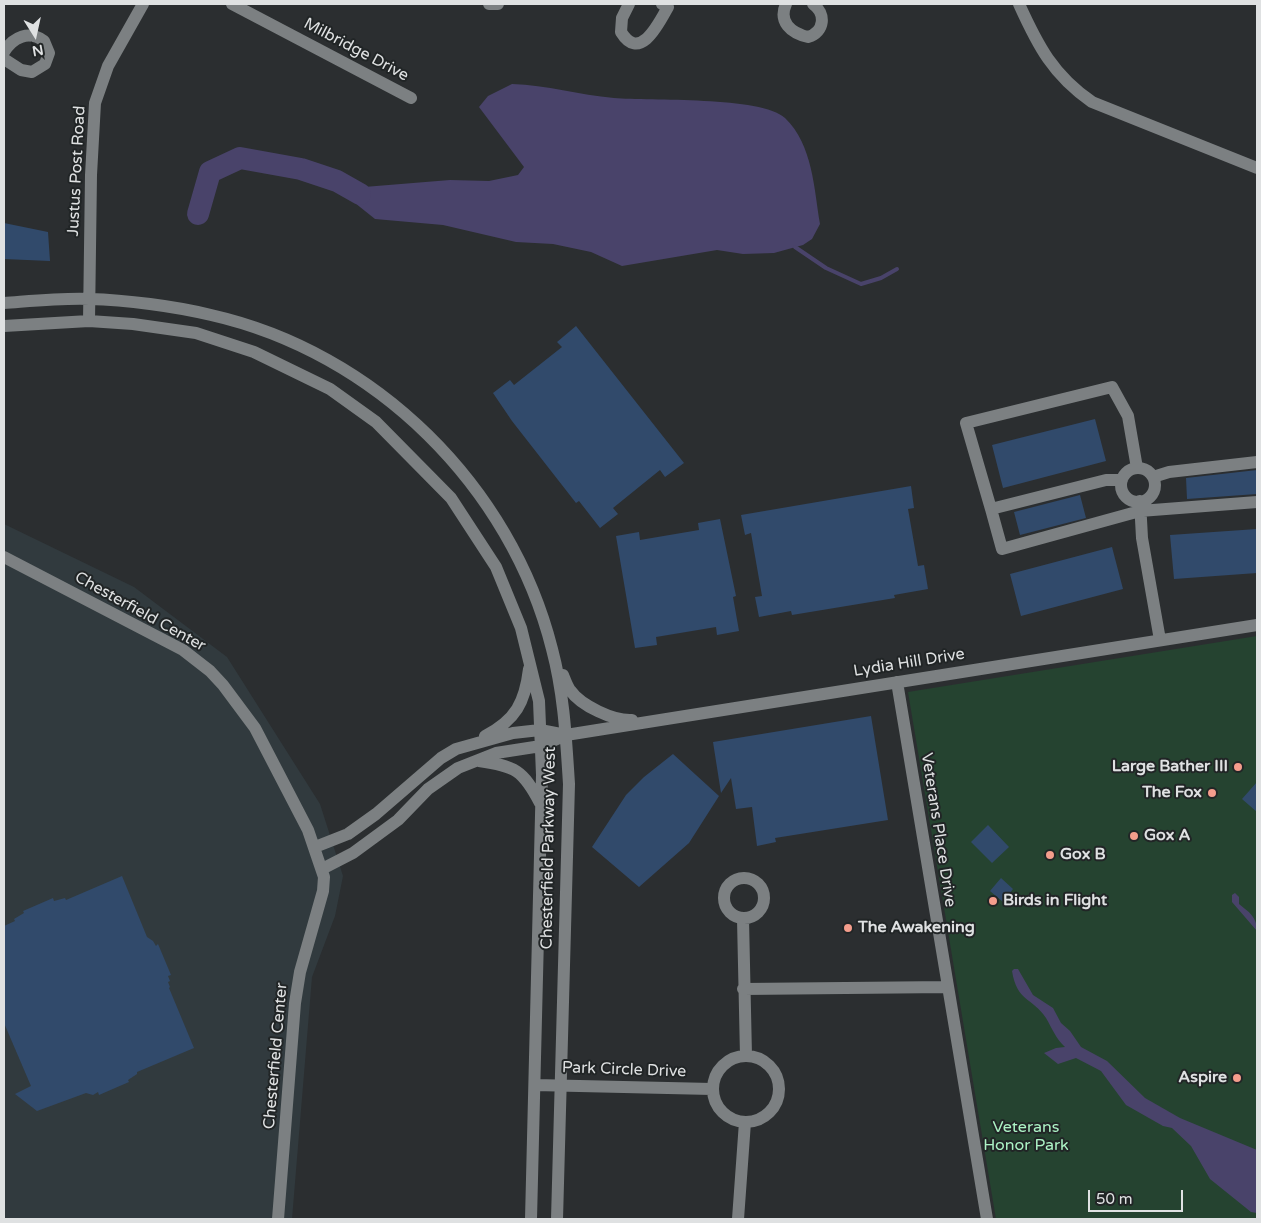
<!DOCTYPE html>
<style>
body{margin:0}
#map{position:relative;width:1261px;height:1223px;overflow:hidden;background:#2b2e30;font-family:"Varela Round",sans-serif}
canvas{display:block}
.frame{position:absolute;inset:0;border:5px solid #dfe1e2;pointer-events:none}
.north{position:absolute;left:10px;top:10px;width:50px;height:50px;-webkit-text-stroke:4px #212526;paint-order:stroke;rotate:170deg;font-size:14px;font-weight:700;line-height:20px;text-align:center;color:#dfe1e2}
.north::after{content:'';display:block;margin:auto;width:18px;height:22px;background:#dfe1e2;clip-path:polygon(50% 0,100% 100%,50% 72%,0 100%)}
.scale{position:absolute;left:1088px;top:1190px;width:95px;height:22px;box-sizing:border-box;border:2px solid #dfe1e2;border-top:0;padding-left:6px;font-size:15px;line-height:18px;white-space:nowrap;color:#dfe1e2;-webkit-text-stroke:4px #212526;paint-order:stroke}
</style>
<div id="map">
<canvas width="1261" height="1223"></canvas>
<div class="frame"></div>
<div class="north">N</div>
<div class="scale">50 m</div>
</div>
<script>
const c = document.querySelector('canvas').getContext('2d');
c.lineJoin = 'round';
function fillPath(path, color) { c.fillStyle = color; c.fill(path, 'evenodd'); }
function trace(path, color, width, dash) { c.strokeStyle = color; c.lineWidth = width; c.lineCap = dash ? 'butt' : 'round'; c.setLineDash(dash || []); c.stroke(path); }
function drawText(font, color, halo, rows, align = 'center') {
  c.font = font + ' "Varela Round",sans-serif'; c.lineWidth = 4; c.setLineDash([]); c.textBaseline = 'middle'; c.strokeStyle = halo; c.fillStyle = color; for (const [text, x, y, turn = 0] of rows) {
    c.save(); c.translate(x, y); c.rotate((+turn || 0) * Math.PI / 180); c.textAlign = isNaN(turn) ? turn : align; if (halo) c.strokeText(text, 0, 0); c.fillText(text, 0, 0); c.restore();
  }
}
fillPath(new Path2D(`
 M 4,524 L 134,587 L 227,657 L 320,804 L 343,876 L 335,916 L 312,977 L 292,1219 L 4,1219 Z`), '#313a3e');
fillPath(new Path2D(`
 M 1257,636 L 1257,1219 L 996,1219 L 908,692 Z`), '#254330');
fillPath(new Path2D(`
 M 512,84 C 547,85 579,95 614,98 C 649,101 762,96 785,118 C 813,145 814,189 820,224 L 812,239 L 803,245 L 774,253 L 743,254 L 717,250 L 622,266 L 591,252 L 553,244 L 516,242 L 443,225 L 375,219 L 355,203 L 364,187 L 450,180 L 489,181 L 518,175 L 524,167 L 479,107 L 488,96 Z
 M 1235,893 L 1239,897 L 1239,904 C 1249,912 1257,917 1257,931 L 1232,902 L 1232,895 Z
 M 1014,969 L 1018,969 L 1033,995 L 1053,1008 L 1061,1023 L 1070,1031 L 1081,1047 L 1107,1061 L 1145,1098 L 1180,1118 L 1257,1150 L 1257,1213 L 1251,1212 L 1210,1179 L 1191,1146 L 1172,1128 L 1163,1126 L 1126,1105 L 1101,1071 L 1076,1058 L 1058,1064 L 1044,1053 L 1056,1048 L 1065,1047 C 1056,1039 1052,1028 1046,1018 C 1032,997 1017,1002 1012,971 Z`), '#49436a');
trace(new Path2D(`
 M 795,247 L 826,268 L 861,284 L 881,278 L 897,269`), '#49436a', 4);
trace(new Path2D(`
 M 198,214 L 210,172 L 240,158 L 301,169 L 337,181 L 360,194`), '#49436a', 22);
fillPath(new Path2D(`
 M 4,223 L 48,232 L 50,261 L 4,259 Z
 M 576,326 L 684,463 L 665,477 L 660,470 L 613,508 L 618,514 L 600,528 L 579,501 L 576,503 L 512,421 L 493,393 L 510,380 L 514,385 L 562,347 L 557,342 Z
 M 1095,419 L 1106,461 L 1003,488 L 992,445 Z
 M 1257,470 L 1257,494 L 1187,499 L 1186,478 Z
 M 911,486 L 914,508 L 908,509 L 918,566 L 924,565 L 928,589 L 894,595 L 895,598 L 792,615 L 791,611 L 759,617 L 755,597 L 762,596 L 751,533 L 745,535 L 741,515 Z
 M 1080,495 L 1086,518 L 1020,535 L 1014,512 Z
 M 720,519 L 736,596 L 733,597 L 739,631 L 717,635 L 716,627 L 656,637 L 657,645 L 635,648 L 616,536 L 639,532 L 640,540 L 699,530 L 698,523 Z
 M 1257,529 L 1257,573 L 1174,579 L 1170,535 Z
 M 1112,547 L 1123,589 L 1021,616 L 1010,574 Z
 M 871,716 L 888,820 L 775,838 L 776,842 L 757,846 L 752,807 L 736,809 L 731,778 L 721,793 L 713,742 Z
 M 673,754 L 719,796 L 689,843 L 639,887 L 592,847 L 626,795 L 644,777 Z
 M 1257,782 L 1257,812 L 1242,799 Z
 M 988,825 L 1009,847 L 992,863 L 971,842 Z
 M 122,876 L 147,937 L 153,941 L 156,946 L 158,944 L 171,975 L 168,976 L 170,981 L 168,982 L 170,987 L 169,988 L 194,1048 L 137,1072 L 137,1074 L 128,1080 L 129,1082 L 99,1095 L 98,1092 L 93,1095 L 86,1093 L 37,1111 L 15,1094 L 31,1086 L 4,1023 L 4,926 L 15,921 L 14,919 L 24,913 L 23,911 L 53,898 L 54,901 L 65,898 L 66,900 Z
 M 1001,878 L 1013,889 L 1003,902 L 990,891 Z`), '#314a6b');
trace(new Path2D(`
 M 232,4 L 411,98
 M 489,4 L 498,4
 M 629,4 L 622,18 L 621,32 C 640,63 659,23 668,7 L 662,4
 M 786,4 C 778,22 791,33 808,37 C 825,32 826,13 813,4
 M 1019,4 C 1038,46 1053,75 1092,102 L 1257,168
 M 4,52 C 13,37 29,30 44,41 L 49,53 L 45,64 L 32,72 L 21,70 L 4,59
 M 4,303 C 32,301 61,298 89,299 C 126,300 174,306 211,315 C 375,352 511,486 552,649 C 564,694 566,738 569,784 L 557,1219
 M 89,321 L 91,175 L 95,103 L 108,66 L 143,4
 M 4,326 L 89,321 L 133,324 L 196,333 L 254,352 L 330,389 L 376,422 L 451,498 L 496,567 L 521,628 L 539,701 L 542,775 L 531,1219
 M1121 485a17 17 0 1 1 34 0a17 17 0 1 1-34 0Z
 M 1153,477 L 1169,472 L 1257,462
 M 1122,480 L 1106,480 L 991,509 L 966,423 L 1112,387 L 1128,416 L 1137,468
 M 1140,501 L 1142,538 L 1160,640
 M 991,509 L 1002,549 L 1140,511 L 1257,502
 M 4,557 L 183,650 L 210,671 L 223,685 L 255,728 L 308,830 L 324,877 L 323,891 L 300,972 L 295,1003 L 278,1219
 M 563,675 C 565,680 567,686 570,690 C 581,706 614,721 632,720
 M 897,682 L 987,1219
 M 485,736 C 516,720 525,702 529,669
 M 479,761 C 515,766 523,770 540,803
 M 315,847 L 348,834 L 376,814 L 441,758 L 456,749 L 513,733 L 540,730 L 566,735
 M 322,869 L 353,853 L 398,820 L 428,789 L 458,768 L 496,753 L 541,746 L 566,735 L 1257,625
 M724 898a20 20 0 1 1 40 0a20 20 0 1 1-40 0Z
 M 743,919 L 746,1056
 M 743,989 L 948,987
 M713 1089a33 33 0 1 1 66 0a33 33 0 1 1-66 0Z
 M 535,1085 L 712,1089
 M 738,1219 L 745,1122`), '#7c8082', 12);
for (const [x, y, r, color] of [
 [1238,767,5,"#f49d8c"],
 [1212,793,5,"#f49d8c"],
 [1134,836,5,"#f49d8c"],
 [1050,855,5,"#f49d8c"],
 [993,901,5,"#f49d8c"],
 [848,928,5,"#f49d8c"],
 [1237,1078,5,"#f49d8c"]
]) { const dot = new Path2D(); dot.arc(x, y, r, 0, 2 * Math.PI); c.fillStyle = color; c.fill(dot); trace(dot, '#212526', 2); }
drawText('16px', '#dfe1e2', '#212526', [
 ["Milbridge Drive",356,50,28],
 ["Justus Post Road",77,171,-87],
 ["Chesterfield Center",140,612,29],
 ["Lydia Hill Drive",909,663,-9],
 ["Veterans Place Drive",938,830,81],
 ["Chesterfield Parkway West",549,848,-89],
 ["Chesterfield Center",276,1056,-85],
 ["Park Circle Drive",624,1070,2]
]);
drawText('bold 16px', '#dfe1e2', '#212526', [
 ["Large Bather III",1228,767,"right"],
 ["The Fox",1202,793,"right"],
 ["Gox A",1144,836],
 ["Gox B",1060,855],
 ["Birds in Flight",1003,901],
 ["The Awakening",858,928],
 ["Aspire",1227,1078,"right"]
], 'left');
drawText('16px', '#acf3c5', '#212526', [
 ["Veterans",1026,1128],
 ["Honor Park",1026,1146]
]);
</script>
